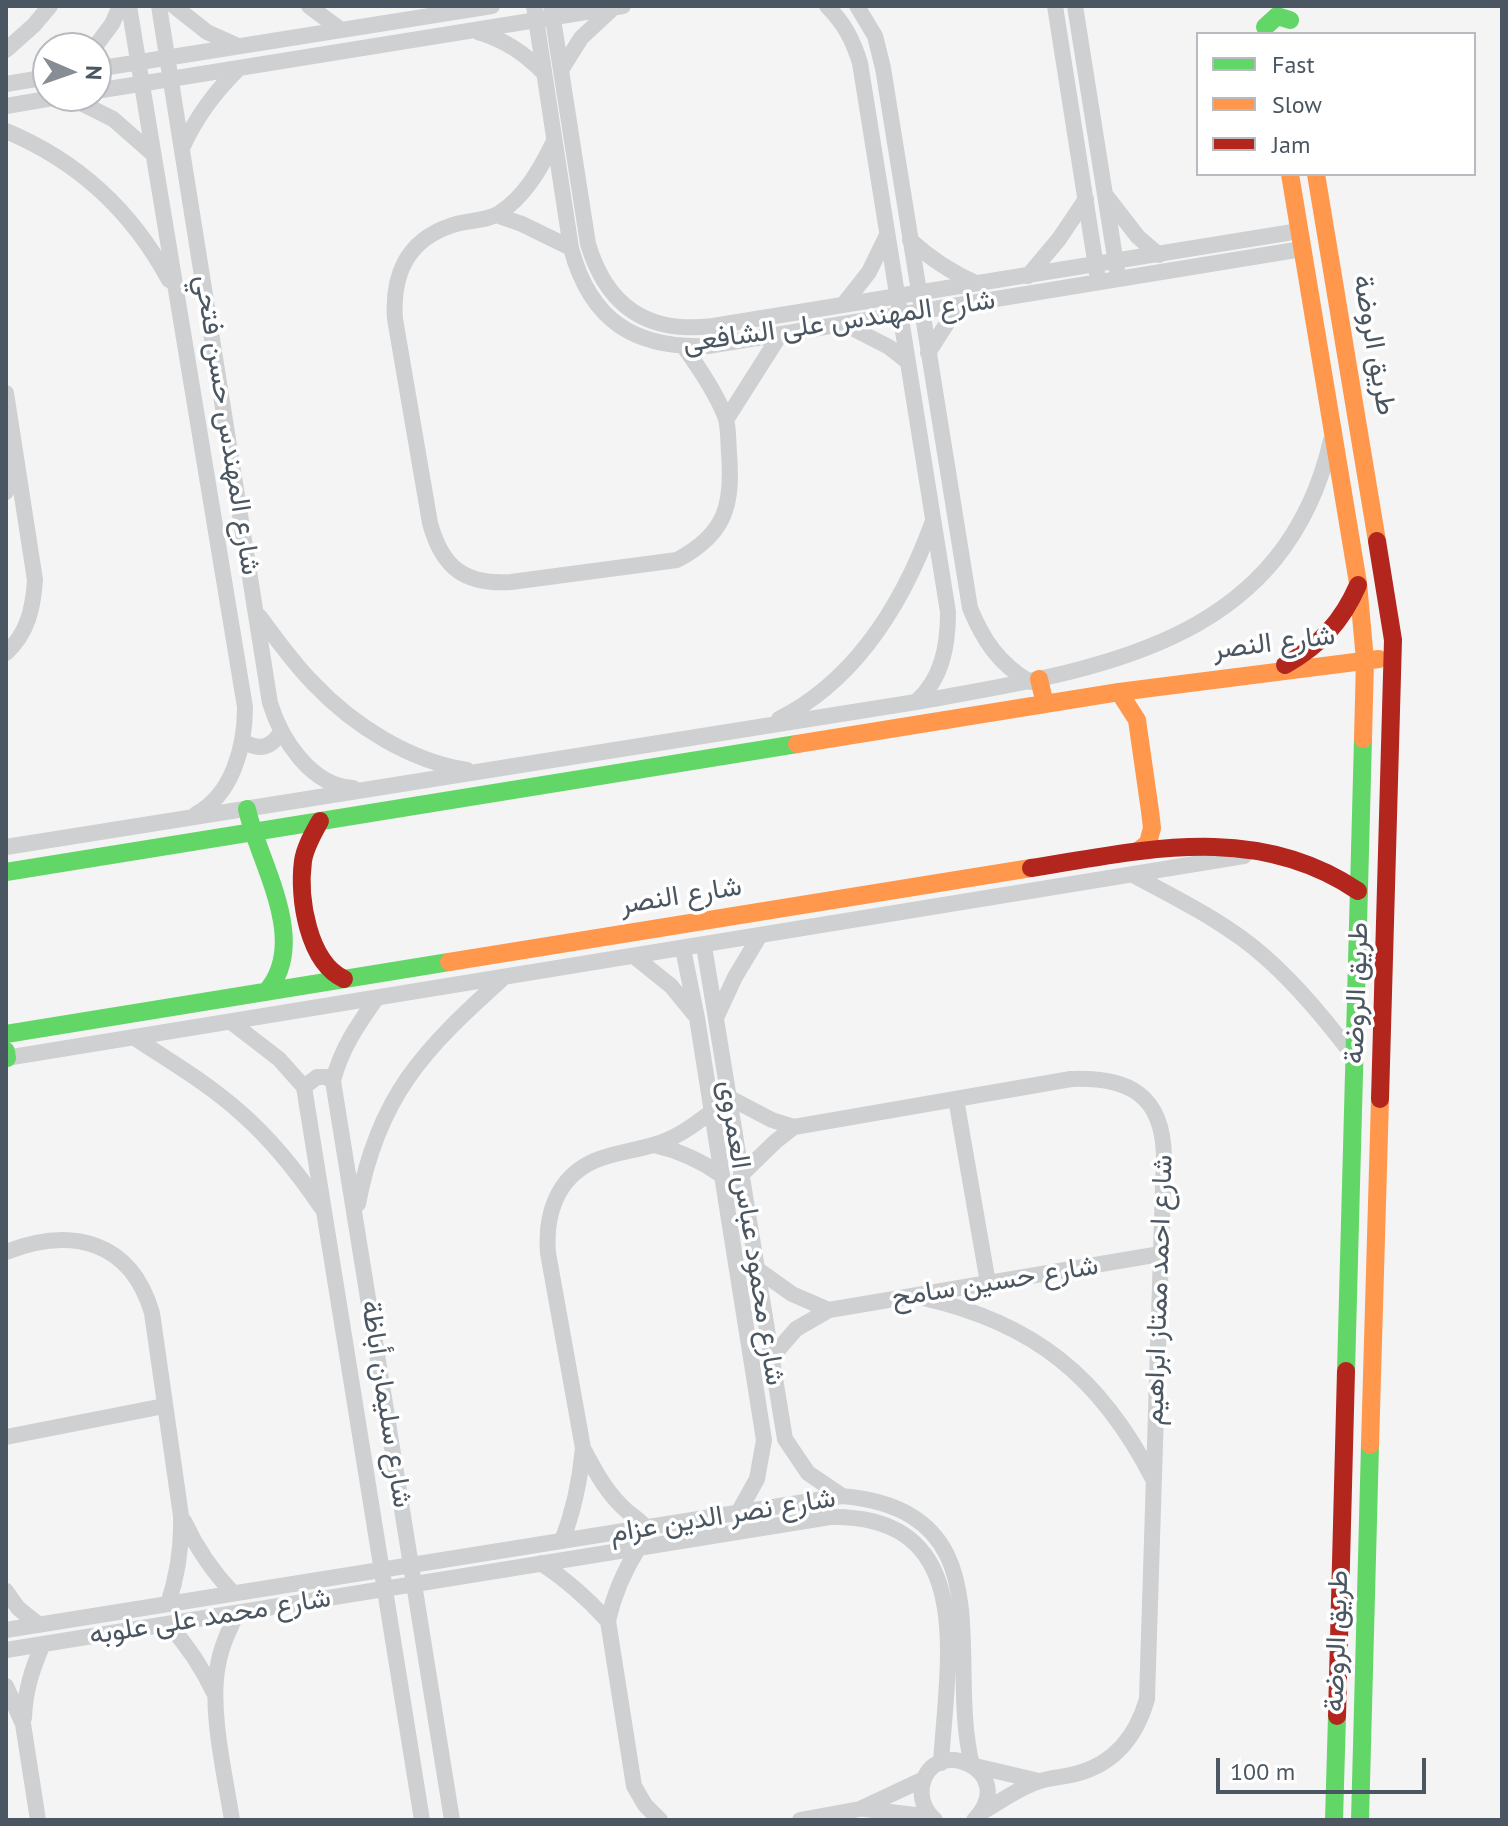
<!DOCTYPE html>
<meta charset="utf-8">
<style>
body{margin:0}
#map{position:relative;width:1508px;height:1826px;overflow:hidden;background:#f4f4f4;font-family:"PT Sans",sans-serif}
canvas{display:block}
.frame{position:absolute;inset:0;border:8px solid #4a5661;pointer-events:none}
.legend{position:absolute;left:1196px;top:32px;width:280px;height:144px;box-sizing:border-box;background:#fff;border:2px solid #b7bbc0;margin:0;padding:10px 14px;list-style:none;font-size:24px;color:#4a5661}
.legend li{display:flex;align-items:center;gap:16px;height:40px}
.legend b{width:40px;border:2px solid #b7bbc0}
.north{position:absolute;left:32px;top:32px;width:80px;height:80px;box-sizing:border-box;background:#fff;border:2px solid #b7bbc0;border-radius:50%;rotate:92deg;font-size:22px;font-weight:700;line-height:32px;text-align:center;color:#4a5661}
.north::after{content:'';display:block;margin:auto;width:28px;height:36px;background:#868d94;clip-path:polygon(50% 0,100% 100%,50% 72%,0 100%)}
.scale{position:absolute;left:1216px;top:1758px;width:210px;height:36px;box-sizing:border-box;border:4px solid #4a5661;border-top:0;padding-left:10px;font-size:24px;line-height:28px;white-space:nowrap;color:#4a5661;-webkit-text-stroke:6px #fff;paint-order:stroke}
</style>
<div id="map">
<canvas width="1508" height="1826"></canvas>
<div class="frame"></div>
<ul class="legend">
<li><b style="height:10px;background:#63d668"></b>Fast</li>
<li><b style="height:10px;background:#ff974d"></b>Slow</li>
<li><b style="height:10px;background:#b3261e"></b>Jam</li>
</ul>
<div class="north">N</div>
<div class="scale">100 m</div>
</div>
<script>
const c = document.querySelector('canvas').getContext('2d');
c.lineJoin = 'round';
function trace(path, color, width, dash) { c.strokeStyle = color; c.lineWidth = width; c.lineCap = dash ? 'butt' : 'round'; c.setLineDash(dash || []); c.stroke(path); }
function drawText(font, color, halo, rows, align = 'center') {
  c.font = font + ' "PT Sans",Vazirmatn,sans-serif'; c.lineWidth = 7; c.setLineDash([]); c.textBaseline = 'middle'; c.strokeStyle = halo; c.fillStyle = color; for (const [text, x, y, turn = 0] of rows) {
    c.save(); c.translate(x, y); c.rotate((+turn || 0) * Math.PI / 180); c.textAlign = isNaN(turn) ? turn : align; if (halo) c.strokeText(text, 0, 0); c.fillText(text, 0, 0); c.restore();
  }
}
trace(new Path2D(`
 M 129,6 L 245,707 C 245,746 233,794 196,814
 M 159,6 L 270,703 C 281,739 311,786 353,788
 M 174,6 L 207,32 L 238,46
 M 309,6 L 341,30
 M 534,6 L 571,248 C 590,320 634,349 708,346 L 1302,249
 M 551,6 L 588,244 C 607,307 648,334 713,326 L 1299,231
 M 827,6 C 844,23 853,40 860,63 L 948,612 C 948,646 942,679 916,702
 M 857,6 L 875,36 L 883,68 L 970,608 C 983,640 999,664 1030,682
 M 1055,6 L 1097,273
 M 1075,6 L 1117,270
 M 478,32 C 505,40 524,53 544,73
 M 94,48 L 112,24 L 120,6
 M 6,50 L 34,25 L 50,6
 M 96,69 L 492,6
 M 561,70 L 581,38 L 611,10
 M 6,84 L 48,77
 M 96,91 L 623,6
 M 67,96 L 113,119 L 153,154
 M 6,106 L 65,96
 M 6,131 C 78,161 132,211 169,280
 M 554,141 C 541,168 525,197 498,214 C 484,222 464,220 450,226 C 406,241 392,276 395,319 L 430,523 C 442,568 465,585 511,582 L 677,560 C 726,534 733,505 729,453 C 728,441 729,427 725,416 C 715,391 700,369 684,347
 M 182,148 C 197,116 214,93 239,68
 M 1107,197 L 1138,237 L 1159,255
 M 496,215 L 522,224 L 571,248
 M 910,240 C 931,259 950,272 976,283
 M 1028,276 L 1059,239 L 1086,199
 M 843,305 L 869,272 L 887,235
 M 846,325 L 889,347 L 908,362
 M 928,353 L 958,306
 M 6,393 L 35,580 C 33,608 28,633 6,653
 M 726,420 L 780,335
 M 6,492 L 12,462
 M 260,617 C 277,640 294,664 314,684 C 354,726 410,761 467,770
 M 779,719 C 858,679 904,601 933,521
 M 243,741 C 259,751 271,748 281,732
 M 6,847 L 916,702 C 1093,670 1283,648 1331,440
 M 1135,876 C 1179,900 1227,923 1265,957 C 1299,987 1327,1022 1355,1058
 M 704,946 L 785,1439 L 808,1473 L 842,1496
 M 683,949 L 697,1018 L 764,1440 L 757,1479 L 738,1513
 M 635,957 L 671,986 L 694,1014
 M 376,999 C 357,1026 341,1049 333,1081 L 452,1820
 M 716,1018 L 735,977 L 759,937
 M 231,1022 L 279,1059 L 304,1087 L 422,1820
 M 135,1038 C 171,1062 209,1084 241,1113 C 273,1141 298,1173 321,1207
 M 6,1058 L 1244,856
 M 304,1087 L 317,1077 L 326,1077 L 333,1081
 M 728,1097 L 772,1120 L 794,1127
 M 956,1099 L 988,1283
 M 654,1145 C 680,1151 700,1160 721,1175
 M 741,1175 L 776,1141 L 794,1127 L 1071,1079 C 1128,1077 1163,1094 1164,1157 L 1147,1699 C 1137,1734 1117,1762 1079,1773 C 1066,1777 1050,1777 1037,1782 C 1017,1789 1000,1802 982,1812
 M 358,1204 C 378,1097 423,1050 501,980
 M 6,1252 C 72,1226 131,1241 152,1313 L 181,1516 C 182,1548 178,1574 168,1604
 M 757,1269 L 792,1294 L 829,1310
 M 923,1298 C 1035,1323 1101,1378 1153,1479
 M 771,1358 L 796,1329 L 829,1310 L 1160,1254
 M 6,1437 L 164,1406
 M 584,1450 C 596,1473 608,1495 628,1512 C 637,1519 646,1524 648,1535
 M 184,1521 C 197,1549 212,1571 233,1593
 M 562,1541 C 574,1510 580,1481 583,1448 L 548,1253 C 545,1216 556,1178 594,1161 C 612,1153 633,1151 653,1145 C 675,1139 693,1126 711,1112
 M 639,1547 C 624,1571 614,1593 608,1621 L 634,1786 L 645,1805 L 660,1820
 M 541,1563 C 567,1580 587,1598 608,1621
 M 6,1591 L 18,1608 L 39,1625
 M 168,1624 C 188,1646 202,1667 214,1693
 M 6,1630 L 842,1496 C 1008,1511 945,1657 972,1765
 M 6,1650 L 830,1517 C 979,1514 947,1661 941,1763
 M 6,1686 L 23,1724 L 38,1820
 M 24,1718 C 25,1691 32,1669 43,1644
 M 975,1766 L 1039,1781
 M 865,1809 L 932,1817
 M 232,1820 C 225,1775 209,1709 218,1665 C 221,1647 229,1630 237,1613
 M 800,1820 L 860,1809 L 924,1779
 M 935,1820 C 925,1811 920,1800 922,1786 C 933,1732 1021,1772 974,1820`), '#ced0d2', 16);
trace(new Path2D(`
 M 1265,27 L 1277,16 L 1290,20
 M 247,809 C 258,862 311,941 266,992
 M 6,872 L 797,744
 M 6,1034 L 449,962
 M 6,1051 L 7,1058
 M 1346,1371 L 1363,739
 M 1334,1820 L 1337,1716
 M 1360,1820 L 1370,1445`), '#63d668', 18);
trace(new Path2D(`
 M 1290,174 L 1358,583 L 1365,660 L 1363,739
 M 1316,174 L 1377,541
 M 1039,679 L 1045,704
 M 1119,692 L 1137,720 L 1150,811 L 1152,828 L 1148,843 L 1138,851
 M 797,744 L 1119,692 L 1379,659
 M 449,962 L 1031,868
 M 1370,1445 L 1380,1099`), '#ff974d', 18);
trace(new Path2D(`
 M 1377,541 L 1393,640 L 1380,1099
 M 1285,665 C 1320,645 1342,622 1358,585
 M 320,821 C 313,834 305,847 303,861 C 298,898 308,962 344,979
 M 1031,868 C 1144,850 1256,822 1358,891
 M 1337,1716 L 1346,1371`), '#b3261e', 18);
drawText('28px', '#4a5661', '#fff', [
 ["شارع المهندس على الشافعى",839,322,-8],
 ["طريق الروضة",1374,345,80],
 ["شارع المهندس حسن فتحي",227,425,81],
 ["شارع النصر",1274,643,-7],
 ["شارع النصر",681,896,-9],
 ["طريق الروضة",1357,993,-88],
 ["شارع محمود عباس العمروى",751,1233,81],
 ["شارع حسين سامح",995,1282,-9],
 ["شارع احمد ممتاز ابراهيم",1159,1290,-88],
 ["شارع سليمان أباظة",386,1404,81],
 ["شارع نصر الدين عزام",723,1516,-9],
 ["شارع محمد على علوبه",210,1617,-9],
 ["طريق الروضة",1337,1641,-88]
]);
</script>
